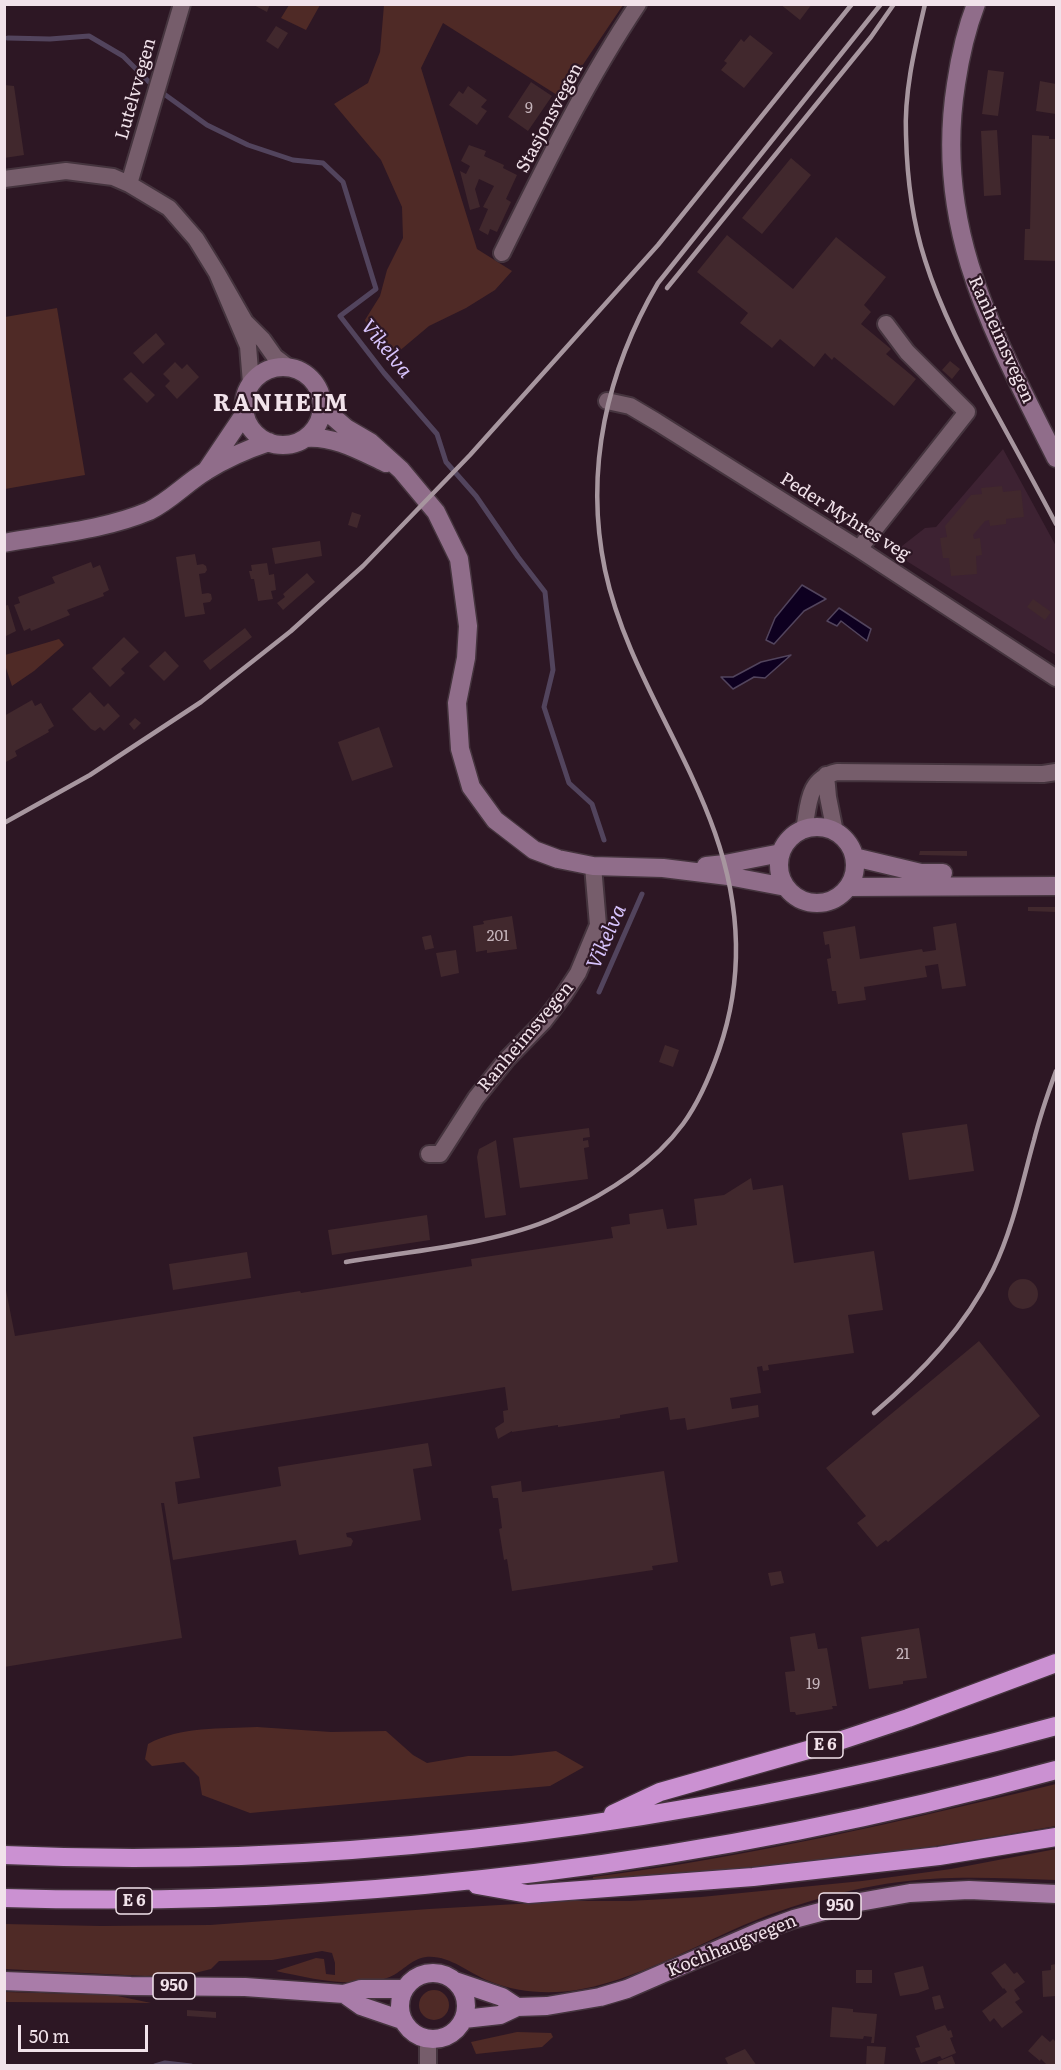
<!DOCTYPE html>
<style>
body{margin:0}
#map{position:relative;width:1061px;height:2070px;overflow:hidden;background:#2d1724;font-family:Literata,serif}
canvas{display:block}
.frame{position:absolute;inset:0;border:6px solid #f1e2ea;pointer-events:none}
.scale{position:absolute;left:18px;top:2025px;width:130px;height:27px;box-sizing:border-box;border:3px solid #f1e2ea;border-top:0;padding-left:8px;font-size:18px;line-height:21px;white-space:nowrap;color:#f1e2ea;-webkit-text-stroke:4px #2d1724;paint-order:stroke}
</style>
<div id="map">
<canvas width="1061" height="2070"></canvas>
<div class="frame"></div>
<div class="scale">50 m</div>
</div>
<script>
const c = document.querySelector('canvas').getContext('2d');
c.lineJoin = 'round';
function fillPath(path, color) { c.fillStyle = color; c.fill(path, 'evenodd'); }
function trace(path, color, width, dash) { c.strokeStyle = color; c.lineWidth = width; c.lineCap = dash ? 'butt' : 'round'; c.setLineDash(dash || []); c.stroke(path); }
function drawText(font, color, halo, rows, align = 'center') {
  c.font = font + ' Literata,serif'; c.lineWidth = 4.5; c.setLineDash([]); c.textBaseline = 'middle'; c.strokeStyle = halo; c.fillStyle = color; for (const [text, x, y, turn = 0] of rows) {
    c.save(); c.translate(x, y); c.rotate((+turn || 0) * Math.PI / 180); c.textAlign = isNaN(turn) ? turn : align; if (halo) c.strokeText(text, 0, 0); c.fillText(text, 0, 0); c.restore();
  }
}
fillPath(new Path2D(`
 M 1003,449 L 1056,546 L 1056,655 L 905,560 L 902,555 L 902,546 L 925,528 L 936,527 Z`), '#3d2232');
fillPath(new Path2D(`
 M 289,5 L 289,4 L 320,5 L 306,30 L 281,18 Z
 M 384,5 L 623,5 L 574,78 L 565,100 L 443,23 L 421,68 L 477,249 L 512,271 L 495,290 L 466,308 L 429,326 L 391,358 L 373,340 L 365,320 L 380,296 L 387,270 L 403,238 L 402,207 L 381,160 L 334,104 L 368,83 L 380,52 Z
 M 57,308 L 85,475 L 5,489 L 5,317 Z
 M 59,639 L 64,645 L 34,671 L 12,686 L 5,665 L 5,655 Z
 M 257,1727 L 331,1732 L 386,1731 L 413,1755 L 427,1763 L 468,1756 L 511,1756 L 556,1751 L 584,1767 L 550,1786 L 250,1813 L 202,1795 L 199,1777 L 184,1762 L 152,1766 L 145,1759 L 148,1744 C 181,1726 221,1729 257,1727 Z
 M 1056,1784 L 1056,1826 C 903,1854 749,1872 593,1880 L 593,1877 C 749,1857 903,1821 1056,1784 Z
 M 1056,1849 L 1056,1880 C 1022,1879 987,1877 952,1878 C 894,1879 834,1892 780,1911 C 715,1933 648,1977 582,1989 C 551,1995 518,1993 489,1981 C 468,1973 450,1955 426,1957 C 410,1959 402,1973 387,1978 C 355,1989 308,1978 276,1971 L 316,1958 L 324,1959 L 326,1974 L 335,1975 L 335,1963 L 332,1953 L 322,1951 L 272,1960 L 219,1961 L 211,1969 L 187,1975 L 145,1976 L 5,1969 L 4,1924 L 101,1926 L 210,1925 L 429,1909 L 570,1901 L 629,1901 L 701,1897 L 862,1881 L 951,1869 Z
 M419 2005a15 15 0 1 1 30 0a15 15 0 1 1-30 0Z
 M 5,1992 L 113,1995 L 151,2003 L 5,2002 Z
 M 517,2032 L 551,2033 L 553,2037 L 542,2047 L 476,2054 L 471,2042 Z`), '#4f2a26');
const water = new Path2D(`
 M 802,585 L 826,599 L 804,611 L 774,644 L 766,640 L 775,618 Z
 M 839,608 L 871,629 L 867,641 L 841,621 L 837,626 L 827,621 Z
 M 791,655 L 765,678 L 754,677 L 733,689 L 721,677 L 733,677 L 761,662 Z`);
fillPath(water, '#0e0020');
trace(water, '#52445d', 1.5);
trace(new Path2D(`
 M 8,38 L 50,39 L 89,36 L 123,56 L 153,86 L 207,125 L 248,145 L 293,160 L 323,163 L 343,182 L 376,289 L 340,316 L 384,373 L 437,434 L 446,462 L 476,496 L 518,557 L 545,592 L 553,670 L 544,707 L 569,783 L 592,804 L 604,840
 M 599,992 L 642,894
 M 155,2066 L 165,2063 L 191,2066`), '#52445d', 5);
fillPath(new Path2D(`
 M 252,4 L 270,4 L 267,12 Z
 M 780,4 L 812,4 L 800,20 Z
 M 276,26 L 288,33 L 278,49 L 266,41 Z
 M 750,35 L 773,53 L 744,88 L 721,70 L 727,63 L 724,61 L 741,39 L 744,42 Z
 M 988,70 L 1004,72 L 998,116 L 982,114 Z
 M 1040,81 L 1056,84 L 1056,114 L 1036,111 Z
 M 531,82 L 552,96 L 528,131 L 508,117 Z
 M 4,85 L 14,86 L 24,155 L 4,158 Z
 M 468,86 L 487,100 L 481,107 L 487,111 L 477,125 L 449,105 L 459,91 L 463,94 Z
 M 997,130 L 1001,195 L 984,196 L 981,131 Z
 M 1032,135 L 1049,136 L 1049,139 L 1056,139 L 1056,261 L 1024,260 L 1025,229 L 1030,229 Z
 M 469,145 L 486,151 L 484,156 L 504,165 L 503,168 L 517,175 L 506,199 L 511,202 L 497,232 L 490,229 L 488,235 L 479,230 L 488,209 L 483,207 L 494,186 L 479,179 L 475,189 L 480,207 L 470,210 L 460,171 L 466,174 L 470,166 L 461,161 Z
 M 791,158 L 811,175 L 762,234 L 742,218 Z
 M 727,235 L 793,289 L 836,237 L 886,277 L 864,305 L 871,312 L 861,324 L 891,349 L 886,354 L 916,379 L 894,406 L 834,357 L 832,360 L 825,353 L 814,367 L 780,339 L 772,348 L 740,323 L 748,313 L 697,272 Z
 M 156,333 L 165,344 L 143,364 L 133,353 Z
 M 950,361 L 960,369 L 952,379 L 942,370 Z
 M 175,362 L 182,369 L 187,364 L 199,377 L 177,399 L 165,386 L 170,381 L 163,374 Z
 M 131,372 L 155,395 L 147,403 L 123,379 Z
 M 1002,486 L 1003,492 L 1021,490 L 1024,517 L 1006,519 L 1006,524 L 990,526 L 989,520 L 985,521 L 973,535 L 974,539 L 980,538 L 982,555 L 976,556 L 977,574 L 951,576 L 949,558 L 943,558 L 940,538 L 947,537 L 945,526 L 971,495 L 982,494 L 981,488 Z
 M 352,512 L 361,515 L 357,528 L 348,525 Z
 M 320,541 L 322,556 L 275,564 L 272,548 Z
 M 195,554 L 197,565 L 203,564 L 206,566 L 207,570 L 205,573 L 199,574 L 202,594 L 208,593 L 211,594 L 212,599 L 210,602 L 203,603 L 205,614 L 185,617 L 176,557 Z
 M 91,562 L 93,568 L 100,565 L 109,590 L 103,593 L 104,596 L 67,610 L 70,615 L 31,631 L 30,628 L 24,631 L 14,605 L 20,603 L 18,597 L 55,583 L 52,577 Z
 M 267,563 L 269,575 L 274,574 L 276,590 L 271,591 L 273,599 L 258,601 L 254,579 L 251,579 L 249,571 L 252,571 L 251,565 Z
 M 307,573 L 315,582 L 283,610 L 277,603 L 285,597 L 283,594 Z
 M 1033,599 L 1051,612 L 1045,620 L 1027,607 Z
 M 8,605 L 16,631 L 4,637 L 4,606 Z
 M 245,628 L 252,637 L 210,670 L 203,661 Z
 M 124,637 L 139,652 L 121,669 L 125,673 L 110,687 L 92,668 Z
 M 165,651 L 179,666 L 164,681 L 149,666 Z
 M 90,692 L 104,707 L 108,703 L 120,716 L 104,731 L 100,727 L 95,731 L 91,729 L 72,709 Z
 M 32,700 L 35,706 L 41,703 L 54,726 L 48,730 L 49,732 L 15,751 L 17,756 L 4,763 L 4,716 Z
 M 135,718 L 141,723 L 134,730 L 129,724 Z
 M 379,727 L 393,767 L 352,781 L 338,742 Z
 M 920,851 L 967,851 L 967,856 L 919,855 Z
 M 1028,907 L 1056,907 L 1056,912 L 1028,911 Z
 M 512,916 L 517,949 L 487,953 L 487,950 L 476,952 L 473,926 L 484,924 L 483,921 Z
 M 956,923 L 966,986 L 942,989 L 938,964 L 925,966 L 927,977 L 864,987 L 866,1000 L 838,1004 L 836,991 L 832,991 L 827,959 L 831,958 L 829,944 L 825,945 L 823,932 L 855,926 L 860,959 L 922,949 L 923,952 L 936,950 L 933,927 Z
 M 431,935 L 434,948 L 425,950 L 422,937 Z
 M 456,950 L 459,973 L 441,977 L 436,953 Z
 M 665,1045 L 679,1050 L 673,1067 L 659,1062 Z
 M 967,1124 L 974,1171 L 909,1180 L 902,1133 Z
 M 589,1128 L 590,1137 L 583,1138 L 583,1141 L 588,1140 L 589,1147 L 584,1148 L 588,1179 L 520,1188 L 513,1138 Z
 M 496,1140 L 506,1215 L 485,1218 L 477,1157 L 479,1149 Z
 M 751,1178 L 753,1190 L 783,1185 L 794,1263 L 874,1251 L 883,1310 L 848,1315 L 854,1353 L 768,1365 L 769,1370 L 763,1371 L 762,1366 L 757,1367 L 761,1393 L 730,1398 L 732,1409 L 758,1405 L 759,1417 L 687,1430 L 685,1418 L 670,1420 L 668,1407 L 620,1415 L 620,1418 L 558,1427 L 558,1425 L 512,1432 L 512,1431 L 498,1439 L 495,1428 L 504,1422 L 503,1411 L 508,1410 L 505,1387 L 193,1437 L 200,1478 L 175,1482 L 178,1504 L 281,1486 L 278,1467 L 428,1443 L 432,1466 L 413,1469 L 421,1520 L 346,1533 L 347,1537 L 351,1538 L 353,1541 L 351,1546 L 299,1555 L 296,1540 L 173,1560 L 164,1503 L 161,1503 L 182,1638 L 4,1667 L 4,1280 L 15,1336 L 300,1291 L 301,1293 L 472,1266 L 471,1259 L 613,1238 L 611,1227 L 630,1224 L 629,1214 L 663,1209 L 667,1229 L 697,1225 L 694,1199 L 724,1195 Z
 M 427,1215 L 430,1240 L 332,1255 L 328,1230 Z
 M 247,1252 L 251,1278 L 173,1290 L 169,1264 Z
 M1008 1294a15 15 0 1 1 30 0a15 15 0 1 1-30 0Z
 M 979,1341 L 1040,1416 L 888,1542 L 886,1540 L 877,1547 L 857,1523 L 866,1516 L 826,1468 Z
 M 664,1471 L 678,1562 L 652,1566 L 653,1570 L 512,1591 L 507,1559 L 504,1560 L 499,1529 L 502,1528 L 498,1498 L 493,1498 L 491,1486 L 521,1481 L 522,1492 Z
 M 781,1571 L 784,1583 L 771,1586 L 768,1573 Z
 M 919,1628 L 927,1678 L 903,1681 L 903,1684 L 869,1689 L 861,1637 Z
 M 815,1633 L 818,1649 L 827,1648 L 837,1706 L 832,1706 L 833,1709 L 796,1715 L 795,1712 L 790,1712 L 785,1672 L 795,1671 L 790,1637 Z
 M 1005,1963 L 1014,1974 L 1017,1972 L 1025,1982 L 1014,1990 L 1020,1999 L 1015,2002 L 1023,2012 L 1002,2028 L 994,2018 L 990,2022 L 982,2011 L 1007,1992 L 1004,1988 L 1003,1989 L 991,1973 Z
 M 1056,1964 L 1056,1996 L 1043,1997 L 1042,1971 L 1051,1970 L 1051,1965 Z
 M 923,1966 L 929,1989 L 918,1993 L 900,1996 L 894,1973 Z
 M 856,1970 L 872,1970 L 872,1983 L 856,1983 Z
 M 940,1995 L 944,2008 L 935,2010 L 932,1997 Z
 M 832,2007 L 853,2009 L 853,2012 L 877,2014 L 874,2043 L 871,2043 L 872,2037 L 864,2036 L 863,2039 L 830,2037 Z
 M 187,2010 L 216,2012 L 216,2018 L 187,2016 Z
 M 945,2025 L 948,2031 L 951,2030 L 953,2037 L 950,2038 L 956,2053 L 942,2059 L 940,2056 L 921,2063 L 915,2048 L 920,2047 L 916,2036 Z
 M 1042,2035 L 1050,2042 L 1053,2039 L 1056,2042 L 1056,2066 L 1045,2066 L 1046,2064 L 1041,2059 L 1040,2061 L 1028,2051 Z
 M 867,2046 L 886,2047 L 884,2066 L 866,2065 Z
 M 745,2049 L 757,2066 L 729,2066 L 725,2058 Z
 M 952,2056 L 956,2066 L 939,2066 L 937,2062 Z`), '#41282d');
const street = new Path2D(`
 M 4,179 L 66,171 L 113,177 L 129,184 L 169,208 L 196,239 L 217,273
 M 129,184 L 182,4
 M 502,253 C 544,168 585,83 638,4
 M 251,383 L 248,346 L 217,273 L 245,322 L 263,340 L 275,357 L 288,367
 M 607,401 L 630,406 L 657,422 L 859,549 L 1056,678
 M 859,549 L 967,412 L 907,352 L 886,324
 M 826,775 L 828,797 L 835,832
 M 804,830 C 809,804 807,779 837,772 L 1043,774 L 1056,772
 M 429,1154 L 440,1154 L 476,1098 L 507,1059 L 544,1021 L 563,996 L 578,973 L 598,925 L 593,866
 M 428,2039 L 428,2066`);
const secondary = new Path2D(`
 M 976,4 C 966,30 960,57 956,84 C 933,229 994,334 1056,458
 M244 406a39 39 0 1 1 78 0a39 39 0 1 1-78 0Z
 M 322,402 L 330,414 L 346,428 L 370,442 L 401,470 L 436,512 L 459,559 L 468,626 L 466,658 L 457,703 L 460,749 L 471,787 L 495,820 L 534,850 L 558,859 L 593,866 L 663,868 L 728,876 L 786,887
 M 306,438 C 335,436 360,451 386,463
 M 206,471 L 245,413
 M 4,543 C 52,534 104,530 149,511 C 170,501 186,483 206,471 C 225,459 248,449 269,442
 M779 865a38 38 0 1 1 76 0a38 38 0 1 1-76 0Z
 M 854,857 L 921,873 L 943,873
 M 706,866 L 725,864 L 781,853
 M 848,887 L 1056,886`);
const primary = new Path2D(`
 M400 2006a33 33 0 1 1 66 0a33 33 0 1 1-66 0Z
 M 4,1981 L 131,1986 L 245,1987 L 344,1994 L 361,1989 L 404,1989
 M 455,1981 L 502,1997 L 517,2007
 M 344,1994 L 361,2006 L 402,2020
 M 464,2019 L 500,2015 L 517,2007 L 547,2006 L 600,1997 L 627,1989 L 761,1931 L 794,1919 L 854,1903 L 910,1893 L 969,1890 L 1056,1894`);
const highway = new Path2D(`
 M 613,1814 L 660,1792 L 836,1742 L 908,1718 L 1056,1663
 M 4,1855 C 359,1871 715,1819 1056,1726
 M 477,1885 L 528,1894 L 753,1877 L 939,1856 L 1056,1837
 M 4,1898 C 358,1909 715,1863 1056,1770`);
trace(street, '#45343e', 20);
trace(secondary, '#45343e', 21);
trace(primary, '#45343e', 21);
trace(highway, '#45343e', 21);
trace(street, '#765d6b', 16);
trace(secondary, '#906d8a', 18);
trace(primary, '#a97ca9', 18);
trace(highway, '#cb91d2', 18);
trace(new Path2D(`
 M 925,4 C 915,47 904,91 906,135 C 907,177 912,220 925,260 C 941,311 966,358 991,404 C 1013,444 1035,484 1056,524
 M 667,288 L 871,37 L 894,4
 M 4,823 L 90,775 L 201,702 L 291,631 L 363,566 L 470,455 L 658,245 L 852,4
 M 346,1262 C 411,1251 497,1244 556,1217 C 603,1196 652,1166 683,1124 C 699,1102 710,1076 719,1050 C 744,978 740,904 715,833 C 683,742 625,664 605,570 C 584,469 607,370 658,283 L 881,4
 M 874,1413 C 922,1372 965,1327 993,1270 C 1013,1229 1022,1183 1034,1140 C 1040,1116 1048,1093 1056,1071`), '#a7969f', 4.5);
drawText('15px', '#c5b4bb', null, [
 ["9",529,109],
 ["201",498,937],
 ["21",903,1655],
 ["19",813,1685]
]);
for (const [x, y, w] of [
 [825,1745,36],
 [134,1901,36],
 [840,1906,42],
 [174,1986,42]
]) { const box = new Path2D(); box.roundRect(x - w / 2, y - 13, w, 26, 4.5); c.fillStyle = '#2d1724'; c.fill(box); trace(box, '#f1e2ea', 1.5); }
drawText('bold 16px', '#f1e2ea', null, [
 ["E 6",825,1745],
 ["E 6",134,1901],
 ["950",840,1906],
 ["950",174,1986]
]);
drawText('18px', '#f1e2ea', '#2d1724', [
 ["Lutelvvegen",136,89,-74],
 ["Stasjonsvegen",550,118,-62],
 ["Ranheimsvegen",1001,340,66],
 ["Peder Myhres veg",845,517,32],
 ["Ranheimsvegen",526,1037,-50],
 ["Kochhaugvegen",732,1946,-22]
]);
drawText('italic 20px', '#d7c3fc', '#2d1724', [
 ["Vikelva",386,349,51],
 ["Vikelva",607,937,-66]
]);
c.letterSpacing = '1.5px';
drawText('bold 24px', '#f1e2ea', '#2d1724', [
 ["RANHEIM",281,404]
]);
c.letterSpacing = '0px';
</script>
